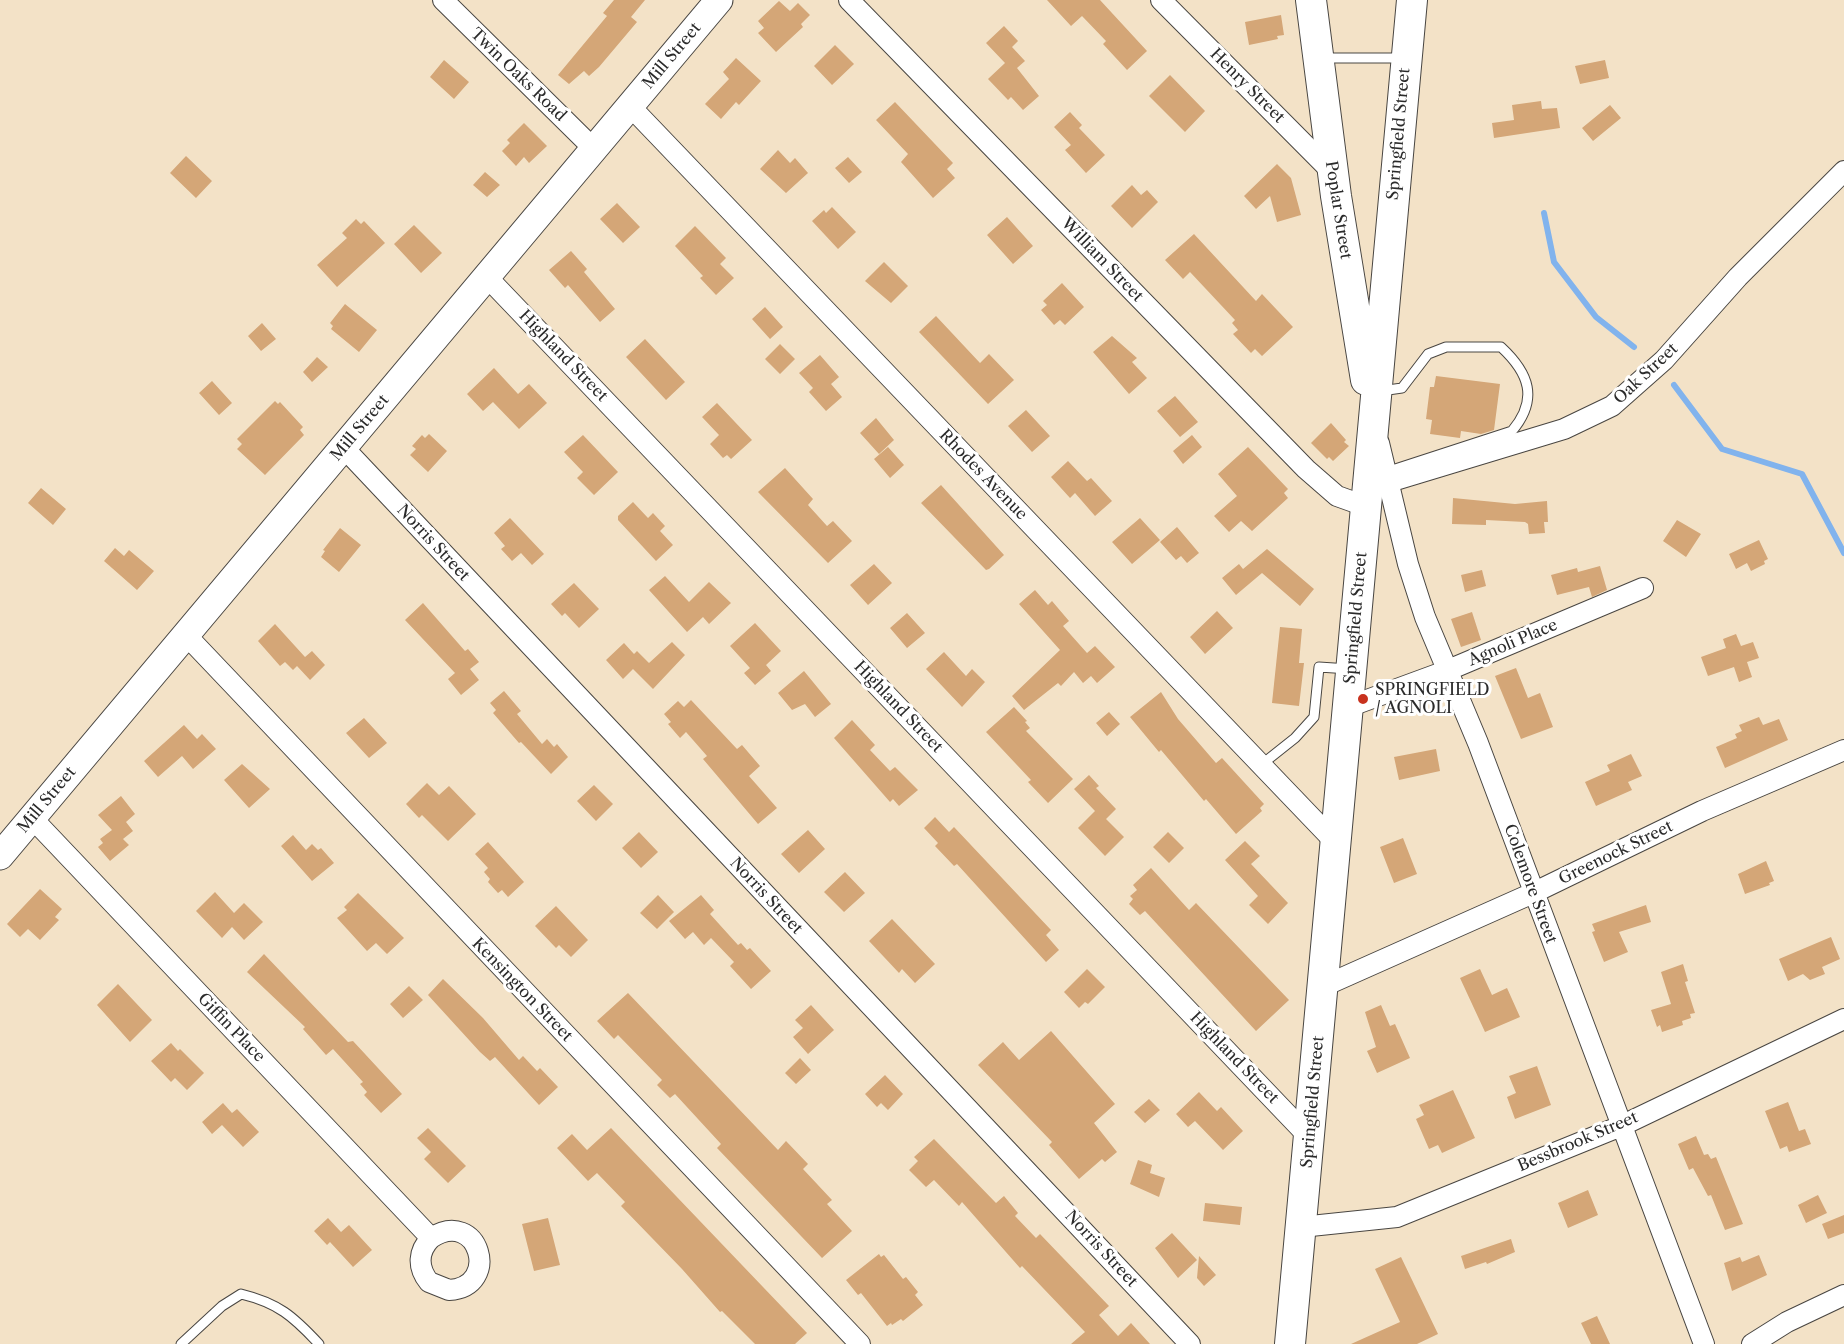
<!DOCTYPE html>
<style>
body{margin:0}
canvas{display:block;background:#f3e2c7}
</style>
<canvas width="1844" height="1344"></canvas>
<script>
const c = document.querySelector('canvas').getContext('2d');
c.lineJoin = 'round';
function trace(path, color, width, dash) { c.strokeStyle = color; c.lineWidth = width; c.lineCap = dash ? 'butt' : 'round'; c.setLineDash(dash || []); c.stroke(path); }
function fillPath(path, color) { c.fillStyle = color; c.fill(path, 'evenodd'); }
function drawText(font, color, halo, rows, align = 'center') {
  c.font = font + ' "Libre Caslon Text",serif'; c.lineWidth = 6; c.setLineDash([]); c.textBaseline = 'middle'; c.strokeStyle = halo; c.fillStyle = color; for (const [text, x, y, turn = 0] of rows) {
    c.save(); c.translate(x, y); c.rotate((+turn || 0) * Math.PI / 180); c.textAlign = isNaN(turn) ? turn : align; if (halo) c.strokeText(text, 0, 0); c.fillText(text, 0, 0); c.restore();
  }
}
trace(new Path2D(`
 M 1544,213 L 1554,262 L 1596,317 L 1634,347
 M 1674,385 L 1722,449 L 1802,474 L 1844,553`), '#81b3ed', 6);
fillPath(new Path2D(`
 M 614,0 L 645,0 L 631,17 L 637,22 L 599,67 L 589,76 L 584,71 L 569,84 L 558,75 L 607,16 L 603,13 Z
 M 1047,0 L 1100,0 L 1147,51 L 1127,70 L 1103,44 L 1106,41 L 1082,16 L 1071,26 Z
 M 779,1 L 790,11 L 798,3 L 810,15 L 801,24 L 803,27 L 776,52 L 758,33 L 764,28 L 758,21 Z
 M 1281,15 L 1284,35 L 1277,36 L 1278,39 L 1249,45 L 1245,22 Z
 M 1004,26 L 1018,41 L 1012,47 L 1025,61 L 1017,68 L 1039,96 L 1023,110 L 1011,97 L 1008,100 L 988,79 L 1005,63 L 986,43 Z
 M 835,45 L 854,64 L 832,85 L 814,66 Z
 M 736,58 L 761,81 L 739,105 L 736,102 L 721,119 L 705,104 L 729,79 L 723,72 Z
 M 444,60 L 469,82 L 454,99 L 430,77 Z
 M 1605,60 L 1609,78 L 1580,84 L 1575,66 Z
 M 1170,75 L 1205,111 L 1185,132 L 1149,96 Z
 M 1541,101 L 1542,109 L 1557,108 L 1560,128 L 1494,138 L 1492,123 L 1514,120 L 1512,105 Z
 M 895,102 L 953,163 L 947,169 L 955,178 L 933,198 L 901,162 L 908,154 L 876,120 Z
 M 1610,105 L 1621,118 L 1593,141 L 1582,128 Z
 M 1070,112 L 1082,125 L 1079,128 L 1105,155 L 1086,173 L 1065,150 L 1071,145 L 1054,127 Z
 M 524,123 L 547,146 L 529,163 L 524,157 L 516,166 L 502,151 L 510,143 L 507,140 Z
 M 778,150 L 790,163 L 795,158 L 808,173 L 786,193 L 760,169 Z
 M 186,156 L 212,181 L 196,198 L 170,173 Z
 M 848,157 L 862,172 L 849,183 L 835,168 Z
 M 1277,164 L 1291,178 L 1301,215 L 1277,222 L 1270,196 L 1256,209 L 1244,196 Z
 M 485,172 L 500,185 L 487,197 L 473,185 Z
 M 1132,185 L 1141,195 L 1147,190 L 1158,202 L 1132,228 L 1111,206 Z
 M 617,203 L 640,227 L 623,243 L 600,219 Z
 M 832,207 L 856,232 L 838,249 L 812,221 L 824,210 L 826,213 Z
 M 1007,217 L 1033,246 L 1013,264 L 987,235 Z
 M 356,219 L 361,224 L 364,221 L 385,243 L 337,287 L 317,265 L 347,238 L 342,233 Z
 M 414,225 L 442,253 L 421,273 L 394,244 Z
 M 695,226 L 726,258 L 720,264 L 734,278 L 716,295 L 700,278 L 703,276 L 675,246 Z
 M 1194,234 L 1256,301 L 1262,294 L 1293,327 L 1262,356 L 1255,349 L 1251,353 L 1233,334 L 1238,330 L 1232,323 L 1235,320 L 1190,272 L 1183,279 L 1165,260 Z
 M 571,251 L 587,269 L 584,272 L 615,309 L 600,322 L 568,285 L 565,288 L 549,270 Z
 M 884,262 L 908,286 L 891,303 L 865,281 Z
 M 1062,283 L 1084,307 L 1065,325 L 1060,320 L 1054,325 L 1041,310 L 1047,305 L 1043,301 Z
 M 345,304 L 377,330 L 359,352 L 331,329 L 333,326 L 330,323 Z
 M 765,307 L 783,327 L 770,339 L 752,319 Z
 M 936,316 L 980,363 L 989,354 L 1014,380 L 988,404 L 919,332 Z
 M 262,323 L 276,339 L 261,351 L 248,336 Z
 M 1112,336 L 1137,358 L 1132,362 L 1147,378 L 1129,394 L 1093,352 Z
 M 645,339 L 685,382 L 666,400 L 626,357 Z
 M 780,344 L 795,359 L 780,374 L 765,359 Z
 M 820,355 L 839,377 L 831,384 L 842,397 L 826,411 L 809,392 L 813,388 L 799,373 Z
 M 317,357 L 328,367 L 312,382 L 303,372 Z
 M 494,368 L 518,394 L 529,384 L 547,403 L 519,429 L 493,402 L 483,411 L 467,394 Z
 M 1436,376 L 1500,384 L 1494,430 L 1481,434 L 1461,431 L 1460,438 L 1430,434 L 1432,420 L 1426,419 L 1430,387 L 1434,387 Z
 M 212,381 L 232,403 L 219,415 L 199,393 Z
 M 1175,396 L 1198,422 L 1180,437 L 1157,411 Z
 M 275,401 L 278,404 L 280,402 L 303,427 L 300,430 L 304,435 L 265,475 L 237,449 L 242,444 L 237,439 Z
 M 717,403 L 752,440 L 731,459 L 727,455 L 723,458 L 710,444 L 719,435 L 702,417 Z
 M 1026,410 L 1050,436 L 1032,452 L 1008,426 Z
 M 876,418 L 894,440 L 879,454 L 860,433 Z
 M 1331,423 L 1346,440 L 1344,442 L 1349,446 L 1333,461 L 1329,457 L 1327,459 L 1311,443 Z
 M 429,434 L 447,451 L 428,472 L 410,455 L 416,449 L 412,446 L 422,435 L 425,438 Z
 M 583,435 L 618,472 L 594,495 L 577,478 L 583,472 L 564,452 Z
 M 1192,435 L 1202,447 L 1183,464 L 1173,451 Z
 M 888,447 L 904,465 L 890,478 L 874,459 Z
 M 1248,447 L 1288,489 L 1284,493 L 1288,498 L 1252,531 L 1241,521 L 1229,532 L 1214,516 L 1237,496 L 1218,474 Z
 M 1068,461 L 1087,481 L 1091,478 L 1112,501 L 1095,516 L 1075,493 L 1070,498 L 1051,477 Z
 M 785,468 L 813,499 L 808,505 L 827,526 L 833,521 L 852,541 L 828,563 L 758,492 Z
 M 941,485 L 1004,555 L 989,569 L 986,570 L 921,503 Z
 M 41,488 L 66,509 L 53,525 L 28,503 Z
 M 1453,498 L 1515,504 L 1547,501 L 1548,522 L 1544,522 L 1545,533 L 1529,534 L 1528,524 L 1525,522 L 1486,520 L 1486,525 L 1452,524 Z
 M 633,502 L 648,518 L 653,513 L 665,526 L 660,531 L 673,545 L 656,561 L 618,520 L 618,516 Z
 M 510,518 L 544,554 L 532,565 L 521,553 L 512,561 L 501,549 L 505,546 L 494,533 Z
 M 1140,518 L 1160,540 L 1132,564 L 1112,542 Z
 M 1677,520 L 1701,534 L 1686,557 L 1663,541 Z
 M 1177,527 L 1199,553 L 1187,563 L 1181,556 L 1176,560 L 1160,542 Z
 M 340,528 L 361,545 L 339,572 L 321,557 L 325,551 L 323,550 Z
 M 1759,540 L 1768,559 L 1764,561 L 1765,564 L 1751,571 L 1747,563 L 1736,569 L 1729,554 Z
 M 115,548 L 124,556 L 129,550 L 154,571 L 137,590 L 104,561 Z
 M 1267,549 L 1314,589 L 1300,606 L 1262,573 L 1236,595 L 1222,578 L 1239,564 L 1243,569 Z
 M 874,564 L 892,583 L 868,605 L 850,585 Z
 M 1600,566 L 1607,590 L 1592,597 L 1589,587 L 1557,595 L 1551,575 L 1577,568 L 1578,572 Z
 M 1482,570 L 1486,586 L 1465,592 L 1461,575 Z
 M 665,576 L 689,602 L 709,582 L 731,603 L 709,624 L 703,617 L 687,632 L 649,590 Z
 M 574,583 L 599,609 L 579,628 L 565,613 L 562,616 L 551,604 Z
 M 1035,590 L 1048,605 L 1052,601 L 1069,621 L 1063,626 L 1087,653 L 1095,646 L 1115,667 L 1097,683 L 1091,676 L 1083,683 L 1074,672 L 1061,686 L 1058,683 L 1024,710 L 1012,696 L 1060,650 L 1019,604 Z
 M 423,603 L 465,651 L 468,649 L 479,662 L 470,669 L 479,680 L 461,695 L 448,679 L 455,673 L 405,620 Z
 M 1217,611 L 1233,628 L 1205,654 L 1190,637 Z
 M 1472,612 L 1481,640 L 1461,647 L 1451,619 Z
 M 907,613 L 925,633 L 907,648 L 890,628 Z
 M 755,623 L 781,651 L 766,665 L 771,671 L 755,685 L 744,673 L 750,668 L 730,646 Z
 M 275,624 L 305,657 L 312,651 L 325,665 L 310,680 L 297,666 L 293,670 L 285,662 L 280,666 L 258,641 Z
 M 1280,627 L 1302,629 L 1299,663 L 1304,663 L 1299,706 L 1272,703 Z
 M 1736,634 L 1741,646 L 1753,642 L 1759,658 L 1747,662 L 1752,677 L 1739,682 L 1734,667 L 1708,676 L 1701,657 L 1726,648 L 1723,639 Z
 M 672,642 L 685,655 L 653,689 L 633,669 L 623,679 L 606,660 L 624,643 L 634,654 L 637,651 L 649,663 Z
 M 944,652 L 966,676 L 972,669 L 985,682 L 962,707 L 926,669 Z
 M 1516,668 L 1528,698 L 1540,693 L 1553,727 L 1521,739 L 1495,676 Z
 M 804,671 L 831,704 L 815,717 L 805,704 L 792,710 L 778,693 Z
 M 504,691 L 521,711 L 517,714 L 542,744 L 547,739 L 554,747 L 557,744 L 568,757 L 551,774 L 521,742 L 519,743 L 493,713 L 496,710 L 490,703 Z
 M 1161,692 L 1178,719 L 1216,763 L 1222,758 L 1264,804 L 1260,808 L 1262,811 L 1236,834 L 1206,799 L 1204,801 L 1161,750 L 1159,752 L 1130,717 Z
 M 691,700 L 737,749 L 742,745 L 760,766 L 749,776 L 777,808 L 758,824 L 703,759 L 707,756 L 686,732 L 680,738 L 668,724 L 671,722 L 664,714 L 678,701 L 684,707 Z
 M 1014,707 L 1027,721 L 1025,722 L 1030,728 L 1026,731 L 1073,779 L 1048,803 L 1028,782 L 1031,780 L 986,732 Z
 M 1109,712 L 1120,724 L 1107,736 L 1096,723 Z
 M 1759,717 L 1763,725 L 1779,719 L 1788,740 L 1725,768 L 1716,747 L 1737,738 L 1735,734 L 1742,731 L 1739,725 Z
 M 364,718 L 387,743 L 369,758 L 346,733 Z
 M 852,720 L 875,745 L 870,750 L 890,771 L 895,767 L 918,790 L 899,806 L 893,799 L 890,802 L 834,738 Z
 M 184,725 L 197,739 L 202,734 L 216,749 L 193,769 L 182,756 L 158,777 L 144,761 Z
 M 1436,749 L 1440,771 L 1399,780 L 1394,757 Z
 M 1631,754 L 1642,776 L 1628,782 L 1632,790 L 1596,806 L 1585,782 L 1610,771 L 1607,765 Z
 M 242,764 L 270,789 L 249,808 L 224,780 Z
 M 1089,775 L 1099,786 L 1096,788 L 1116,809 L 1106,819 L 1124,837 L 1105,856 L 1078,828 L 1095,811 L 1074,789 Z
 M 427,783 L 439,795 L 449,786 L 476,814 L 448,841 L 422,815 L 419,818 L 406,804 Z
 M 594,785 L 613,804 L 596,821 L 577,801 Z
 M 121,796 L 135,814 L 126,822 L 133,831 L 123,839 L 129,845 L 110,861 L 98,847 L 103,843 L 100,839 L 112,830 L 98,815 Z
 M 935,817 L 949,832 L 954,827 L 1051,930 L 1046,935 L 1059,950 L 1046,962 L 957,864 L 954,866 L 935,846 L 938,843 L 924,828 Z
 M 808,830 L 825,849 L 799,873 L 781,854 Z
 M 639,832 L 658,852 L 641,868 L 622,848 Z
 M 1168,832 L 1184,848 L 1169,863 L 1153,847 Z
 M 293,835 L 306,850 L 312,844 L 318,850 L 321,848 L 334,863 L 312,881 L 281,846 Z
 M 1403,838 L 1417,874 L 1394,883 L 1380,847 Z
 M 1245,841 L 1260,856 L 1251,864 L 1288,903 L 1268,924 L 1249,905 L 1258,896 L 1225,860 Z
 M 488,842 L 524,882 L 508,897 L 502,890 L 498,893 L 488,882 L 490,879 L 484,872 L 488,868 L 475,854 Z
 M 1766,861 L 1774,881 L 1769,883 L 1770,885 L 1745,894 L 1738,874 Z
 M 1151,868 L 1189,910 L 1196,903 L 1289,1000 L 1256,1031 L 1145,911 L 1140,915 L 1129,904 L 1133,899 L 1130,896 L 1137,890 L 1133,885 Z
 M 845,872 L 865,893 L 844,912 L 824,892 Z
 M 40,889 L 62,909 L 55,917 L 59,920 L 40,940 L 28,929 L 20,937 L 7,924 Z
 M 215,892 L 234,913 L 244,903 L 263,922 L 244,940 L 232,927 L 222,938 L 196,911 Z
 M 358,893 L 404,938 L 387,954 L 376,943 L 367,951 L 337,918 L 347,910 L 344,907 Z
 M 658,895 L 674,912 L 657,929 L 640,913 Z
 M 701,895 L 714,910 L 710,914 L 738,945 L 741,943 L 747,950 L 750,948 L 771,971 L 751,989 L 730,966 L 734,962 L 711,938 L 704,945 L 693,932 L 685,939 L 669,921 Z
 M 1646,905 L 1651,922 L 1619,932 L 1628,952 L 1604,962 L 1592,932 L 1595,931 L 1592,924 Z
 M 556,906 L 588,940 L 571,957 L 559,945 L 556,948 L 535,926 Z
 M 892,919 L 935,964 L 915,983 L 902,969 L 899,973 L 869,941 Z
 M 1831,937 L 1840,959 L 1822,967 L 1825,974 L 1810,980 L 1803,974 L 1788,981 L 1779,959 Z
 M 264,954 L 348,1042 L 353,1041 L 402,1094 L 381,1113 L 364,1095 L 367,1092 L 360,1084 L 363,1082 L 333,1049 L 326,1055 L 303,1029 L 305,1027 L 247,972 Z
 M 1683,964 L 1688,981 L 1685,982 L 1695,1013 L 1690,1014 L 1691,1018 L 1682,1021 L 1683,1025 L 1662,1032 L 1660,1025 L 1657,1027 L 1651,1010 L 1671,1004 L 1661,972 Z
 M 1087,969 L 1105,987 L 1088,1004 L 1085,1002 L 1079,1008 L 1064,992 Z
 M 1480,969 L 1492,995 L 1507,988 L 1520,1017 L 1485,1032 L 1460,978 Z
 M 443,979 L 483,1018 L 519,1060 L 523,1056 L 537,1071 L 540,1068 L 558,1087 L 539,1105 L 495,1057 L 490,1061 L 480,1052 L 428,995 Z
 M 118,984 L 152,1020 L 130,1042 L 97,1005 Z
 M 409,986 L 423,1000 L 403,1018 L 390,1004 Z
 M 628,993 L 778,1150 L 786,1141 L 808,1164 L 803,1169 L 832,1200 L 827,1204 L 852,1231 L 822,1258 L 717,1148 L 721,1144 L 675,1094 L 670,1098 L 657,1085 L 662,1080 L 618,1035 L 614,1039 L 597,1021 Z
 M 811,1005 L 834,1030 L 808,1054 L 793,1037 L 803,1028 L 795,1020 Z
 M 1381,1005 L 1390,1026 L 1395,1024 L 1410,1058 L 1377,1073 L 1367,1051 L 1376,1047 L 1365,1012 Z
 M 1051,1031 L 1115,1104 L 1094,1123 L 1117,1152 L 1105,1162 L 1102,1159 L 1079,1179 L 1049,1145 L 1052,1142 L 978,1065 L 1003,1042 L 1019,1060 Z
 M 171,1043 L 178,1051 L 180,1049 L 204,1073 L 187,1090 L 175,1078 L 171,1082 L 151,1061 Z
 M 800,1058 L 811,1070 L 796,1084 L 785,1073 Z
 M 1537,1066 L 1551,1105 L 1515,1119 L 1507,1097 L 1516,1093 L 1509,1076 Z
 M 885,1075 L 903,1094 L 888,1110 L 881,1103 L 877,1107 L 865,1094 Z
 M 1453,1090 L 1475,1138 L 1442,1153 L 1438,1145 L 1429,1149 L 1416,1119 L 1424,1115 L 1419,1105 Z
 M 1199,1092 L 1217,1111 L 1221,1107 L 1243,1131 L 1223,1150 L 1195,1121 L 1188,1127 L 1176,1114 Z
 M 1149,1099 L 1160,1110 L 1145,1123 L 1134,1112 Z
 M 1788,1102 L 1799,1131 L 1805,1129 L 1811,1144 L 1789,1152 L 1787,1146 L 1780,1149 L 1765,1111 Z
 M 223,1103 L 232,1113 L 237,1109 L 259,1132 L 243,1147 L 222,1125 L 212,1134 L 202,1122 Z
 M 428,1128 L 466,1166 L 448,1183 L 424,1159 L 431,1152 L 417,1138 Z
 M 611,1128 L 807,1333 L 795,1344 L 755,1344 L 722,1311 L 720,1312 L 682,1269 L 621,1206 L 625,1202 L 597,1173 L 588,1181 L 557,1148 L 572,1134 L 587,1150 Z
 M 1696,1136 L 1704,1155 L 1708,1154 L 1711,1159 L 1716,1157 L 1743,1224 L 1725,1230 L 1711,1195 L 1708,1196 L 1693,1168 L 1689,1170 L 1678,1144 Z
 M 934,1139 L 996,1203 L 1004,1196 L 1018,1213 L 1015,1216 L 1036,1238 L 1040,1234 L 1109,1306 L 1099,1315 L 1118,1336 L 1131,1323 L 1150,1344 L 1071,1344 L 1085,1332 L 1022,1266 L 1020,1268 L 962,1202 L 959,1206 L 934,1180 L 926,1187 L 909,1170 L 918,1161 L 914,1157 Z
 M 1138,1160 L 1152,1165 L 1150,1173 L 1165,1178 L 1159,1197 L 1130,1184 Z
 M 1588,1190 L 1598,1215 L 1568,1228 L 1558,1203 Z
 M 1818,1195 L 1827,1213 L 1806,1223 L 1798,1205 Z
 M 1205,1203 L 1242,1207 L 1240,1225 L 1203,1221 Z
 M 1844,1215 L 1844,1233 L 1828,1239 L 1822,1224 Z
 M 328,1218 L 341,1232 L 349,1225 L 372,1250 L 353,1267 L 330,1242 L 327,1245 L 314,1231 Z
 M 548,1218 L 560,1265 L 534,1271 L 522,1224 Z
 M 1172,1233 L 1197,1260 L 1178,1278 L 1155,1248 Z
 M 1511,1239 L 1515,1252 L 1487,1264 L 1486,1262 L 1465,1269 L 1461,1256 Z
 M 879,1254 L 881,1257 L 884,1255 L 903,1279 L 906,1277 L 918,1292 L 915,1295 L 923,1305 L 903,1321 L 901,1319 L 892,1325 L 891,1323 L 887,1326 L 861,1293 L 858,1295 L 846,1280 Z
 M 1759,1255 L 1767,1275 L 1732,1291 L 1724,1263 L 1740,1257 L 1742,1262 Z
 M 1199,1256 L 1216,1275 L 1204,1286 L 1197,1278 Z
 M 1401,1257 L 1438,1334 L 1417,1344 L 1351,1344 L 1400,1322 L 1375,1269 Z
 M 1597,1316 L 1610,1344 L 1591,1344 L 1581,1323 Z`), '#d4a677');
const lane = new Path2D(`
 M 1322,58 L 1404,58
 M 1381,391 L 1402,388 L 1428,354 L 1446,347 L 1501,347 C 1529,373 1539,399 1512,431 L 1386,472
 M 1261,765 L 1295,738 L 1314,717 L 1319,667 L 1349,669
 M 181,1344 L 222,1306 L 241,1294 C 278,1303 293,1316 319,1344`);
const street = new Path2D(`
 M 443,0 L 594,149
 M 849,0 L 1306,469 L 1337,496 L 1365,506
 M 1161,0 L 1333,173
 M 630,106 L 1336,843
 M 487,277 L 1309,1137
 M 1379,443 L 1408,564 L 1425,617 L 1478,743 L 1704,1344
 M 344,448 L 1190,1344
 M 1389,482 L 1564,429 L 1612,406 L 1664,360 L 1738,277 L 1844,171
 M 186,635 L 860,1344
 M 1348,707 L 1446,671 L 1643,588
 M 32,818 L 431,1238 C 418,1251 417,1267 429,1282 L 449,1290 C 502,1287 479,1207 431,1238
 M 1324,986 L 1533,893 L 1702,811 L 1844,750
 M 1301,1227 L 1397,1217 L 1621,1126 L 1844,1019
 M 1752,1344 L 1787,1322 L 1844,1295`);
const secondary = new Path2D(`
 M 0,856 L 719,0`);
const primary = new Path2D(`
 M 1311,0 L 1336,196 L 1366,380
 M 1290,1344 L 1412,0`);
trace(lane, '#494642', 11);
trace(street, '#494642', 22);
trace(secondary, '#494642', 29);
trace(primary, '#494642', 32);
trace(lane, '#fff', 9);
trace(street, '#fff', 20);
trace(secondary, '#fff', 27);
trace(primary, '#fff', 30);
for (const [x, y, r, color] of [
 [1363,699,6,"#c8321e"]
]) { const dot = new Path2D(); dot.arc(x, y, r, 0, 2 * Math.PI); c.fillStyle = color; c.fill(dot); trace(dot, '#fff', 2); }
drawText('16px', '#2b2b2b', '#fff', [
 ["Mill Street",672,56,-50],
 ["Twin Oaks Road",518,75,44],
 ["Henry Street",1247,86,45],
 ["Springfield Street",1399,134,-85],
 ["Poplar Street",1338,210,81],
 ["William Street",1102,260,46],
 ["Highland Street",563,356,46],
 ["Oak Street",1646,374,-43],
 ["Mill Street",360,428,-50],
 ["Rhodes Avenue",983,475,46],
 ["Norris Street",433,543,47],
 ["Springfield Street",1356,618,-85],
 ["Agnoli Place",1513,643,-23],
 ["Highland Street",898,707,46],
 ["Mill Street",47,800,-50],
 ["Greenock Street",1616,853,-26],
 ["Colemore Street",1530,884,70],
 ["Norris Street",766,896,47],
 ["Kensington Street",522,990,46],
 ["Giffin Place",231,1028,46],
 ["Highland Street",1234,1058,46],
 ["Springfield Street",1313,1102,-85],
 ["Bessbrook Street",1578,1142,-23],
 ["Norris Street",1101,1249,47]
]);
drawText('16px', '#2b2b2b', '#fff', [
 ["SPRINGFIELD",1375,690],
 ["/ AGNOLI",1375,708]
], 'left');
</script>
